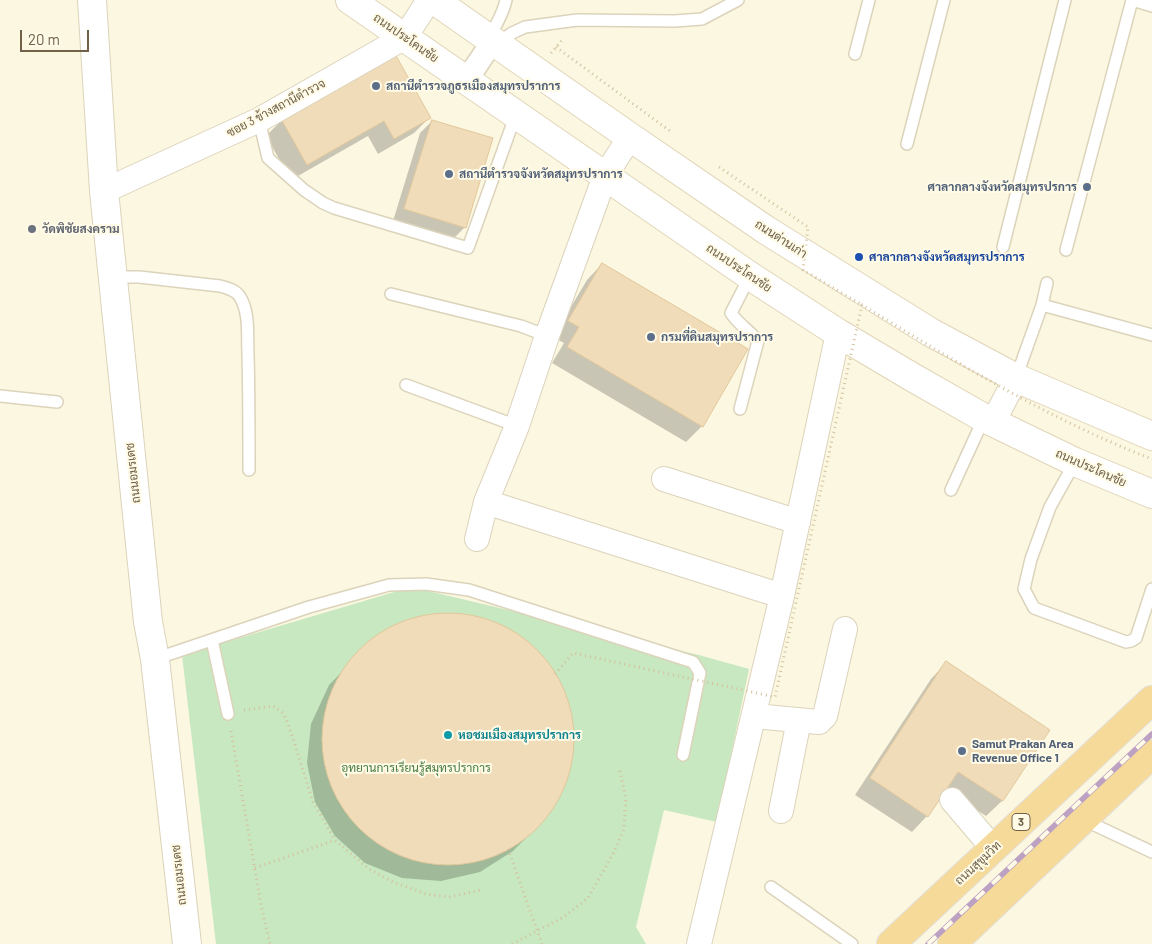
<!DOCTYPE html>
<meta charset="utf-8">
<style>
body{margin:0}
#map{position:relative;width:1152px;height:944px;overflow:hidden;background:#fbf7e1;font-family:Barlow,sans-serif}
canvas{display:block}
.scale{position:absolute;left:20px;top:30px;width:69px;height:22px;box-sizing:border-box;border:2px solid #716149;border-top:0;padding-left:6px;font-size:15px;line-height:18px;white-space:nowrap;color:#716149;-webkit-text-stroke:4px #fffbe7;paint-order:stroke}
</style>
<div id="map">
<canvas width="1152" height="944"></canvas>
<div class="scale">20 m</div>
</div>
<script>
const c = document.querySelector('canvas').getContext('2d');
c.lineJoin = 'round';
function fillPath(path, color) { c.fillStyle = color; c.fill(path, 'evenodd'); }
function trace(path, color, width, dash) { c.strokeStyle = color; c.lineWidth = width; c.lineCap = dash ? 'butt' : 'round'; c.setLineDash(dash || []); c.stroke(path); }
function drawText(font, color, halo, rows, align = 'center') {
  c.font = font + ' Barlow,Sarabun,sans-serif'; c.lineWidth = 4; c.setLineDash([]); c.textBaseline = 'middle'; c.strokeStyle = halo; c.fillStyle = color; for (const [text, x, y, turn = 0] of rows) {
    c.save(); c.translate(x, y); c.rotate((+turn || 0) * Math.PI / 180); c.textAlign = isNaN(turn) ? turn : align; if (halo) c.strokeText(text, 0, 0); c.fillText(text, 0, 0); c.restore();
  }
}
fillPath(new Path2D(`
 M 411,587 L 699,655 L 749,669 L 717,822 L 664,810 L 636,927 L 646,944 L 216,944 L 182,655 Z`), '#c7e8c0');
fillPath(new Path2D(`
 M 430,117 L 414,133 L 378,154 L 368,136 L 291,180 L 266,136 L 282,120 Z
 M 432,121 L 465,227 L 453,239 L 393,221 L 420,133 Z
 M 602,264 L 747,350 L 702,426 L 686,442 L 552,363 L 564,343 L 553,337 L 587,280 Z
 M 457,614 L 499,624 L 535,648 L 560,682 L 572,724 L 570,767 L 555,804 L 530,834 L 513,851 L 480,872 L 441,881 L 402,878 L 365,863 L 335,836 L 315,802 L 307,763 L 311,724 L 329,685 L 376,637 L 414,618 Z
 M 946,663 L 1048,730 L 1002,801 L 986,816 L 945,789 L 927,816 L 912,832 L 855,795 L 931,679 Z`), '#0003');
const building = new Path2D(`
 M 395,54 L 431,118 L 394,139 L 384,121 L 307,165 L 281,119 Z
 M 432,120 L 493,138 L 466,228 L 404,209 Z
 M 602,263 L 748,349 L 703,427 L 567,347 L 579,327 L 568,321 Z
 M322 739a126 126 0 1 1 252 0a126 126 0 1 1-252 0Z
 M 946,661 L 1050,730 L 1003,801 L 958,772 L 928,817 L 870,778 Z`);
fillPath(building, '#f0dcb9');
trace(building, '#e2c79a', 1);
const service = new Path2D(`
 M 1132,0 L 1152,6
 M 855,54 L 869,0
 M 462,77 C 476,56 501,24 506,0
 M 471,83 L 497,44 L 512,33 L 525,27 L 577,20 L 675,21 L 702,19 L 738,0
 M 259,120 L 268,158 L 304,190 L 323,203 L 334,208 L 468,248 L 516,114
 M 907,144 L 944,0
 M 1003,247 L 1065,0
 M 1066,250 L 1132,0
 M 113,277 L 139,277 L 220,286 C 227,288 236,290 240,297 C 250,313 247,336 248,354 C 249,393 249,432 249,470
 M 391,294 L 521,326 L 547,336
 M 1042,305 L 1047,283
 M 1016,378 L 1042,305 L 1152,335
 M 406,385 L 517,426
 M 0,396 L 57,402
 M 740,409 L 758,341 C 750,331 738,324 731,313 L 750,276
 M 1075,462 L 1050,507 L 1031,559 L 1024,589 L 1034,608 L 1126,642 L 1131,641 L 1136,638 L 1152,589
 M 951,490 L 984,418
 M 212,640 L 228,714
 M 155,659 L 309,607 L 389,585 L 426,584 L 469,590 L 693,662 L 700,673 L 683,755
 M 1084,820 L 1152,852
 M 771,887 L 852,944`);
const minor = new Path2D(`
 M 104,191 L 259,120 L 405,37 L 429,0
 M 993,422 L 1016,378
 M 664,479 L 798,522
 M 486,502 L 782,596
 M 477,539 L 486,502 L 517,426 L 547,336 L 605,176 L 630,137
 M 754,716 L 819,722 L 825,716 L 845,629
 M 952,800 L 993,848
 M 781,811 L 799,720
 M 699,944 L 782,596 L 838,333`);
const tertiary = new Path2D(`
 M 92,0 L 104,191 L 148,622 L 155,659 L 187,944`);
const secondary = new Path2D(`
 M 350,0 L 750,276 L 838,333 L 912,377 L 984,418 L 1075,462 L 1152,494
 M 434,0 L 630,137 L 766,230 L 930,332 L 1016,378 L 1152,436`);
const trunk = new Path2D(`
 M 891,944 L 1152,700
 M 952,944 L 1152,754`);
trace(service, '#dcd3bb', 14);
trace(minor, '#dcd3bb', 26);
trace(tertiary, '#dcd3bb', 30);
trace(secondary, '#e1d5b8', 30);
trace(trunk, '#e3dfdb', 30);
trace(new Path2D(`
 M 556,47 L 670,131
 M 551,53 L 563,39
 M 244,710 L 273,706 L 283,713 L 289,726 L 313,802 L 335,840 L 369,869 L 393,882 L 426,894 L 449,897 L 481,890
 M 231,731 L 261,905 L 270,944
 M 508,849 L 542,944
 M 255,868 L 335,840
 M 512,944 L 564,917 L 588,898 L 613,854 L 624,829 L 626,797 L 619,768`), '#d4c09d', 3, [1, 4]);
trace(service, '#fff', 11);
trace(minor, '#fff', 24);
trace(tertiary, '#fff', 28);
trace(secondary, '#fff', 28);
trace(trunk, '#f6da9a', 28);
const rail = new Path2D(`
 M 928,944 L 1152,734`);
trace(rail, '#bca1c3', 5.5);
trace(rail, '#fffbe7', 4, [11]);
trace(new Path2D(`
 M 719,167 L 808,227 L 803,270 L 862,305
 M 555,674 L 573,653 L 775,697 L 862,305 C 956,362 1050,420 1152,459`), '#d4c09d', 3, [1, 4]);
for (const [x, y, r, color] of [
 [376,86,5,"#5c6f8a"],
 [449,174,5,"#5c6f8a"],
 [1087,187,5,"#5c6f8a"],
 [32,229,5,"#6b7280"],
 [859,257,5,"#1a4fb4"],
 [651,337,5,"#5c6f8a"],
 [448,735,5,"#0f9aa8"],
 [962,751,5,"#5c6f8a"]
]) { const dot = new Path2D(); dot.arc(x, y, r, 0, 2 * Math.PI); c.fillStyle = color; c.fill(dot); trace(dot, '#fffbe7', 2); }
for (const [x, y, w] of [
 [1021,822,18]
]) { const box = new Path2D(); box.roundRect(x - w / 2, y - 8.5, w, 17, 4); c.fillStyle = '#fffbe7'; c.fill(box); trace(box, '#716149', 1); }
drawText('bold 11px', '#716149', null, [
 ["3",1021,822]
]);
drawText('12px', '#716149', '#fffbe7', [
 ["ถนนประโคนชัย",406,38,35],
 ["ซอย 3 ข้างสถานีตำรวจ",276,108,-28],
 ["ถนนด่านเก่า",781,239,33],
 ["ถนนประโคนชัย",739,268,34],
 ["ถนนประโคนชัย",1091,468,24],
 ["ถนนอมรเดช",133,473,-96],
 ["ถนนสุขุมวิท",978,863,-43],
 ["ถนนอมรเดช",179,875,-96]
]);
drawText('bold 12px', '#4e5e75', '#fffbe7', [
 ["สถานีตำรวจภูธรเมืองสมุทรปราการ",386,86],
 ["สถานีตำรวจจังหวัดสมุทรปราการ",459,174],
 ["ศาลากลางจังหวัดสมุทรปรการ",1077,187,"right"],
 ["กรมที่ดินสมุทรปราการ",661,337],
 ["Samut Prakan Area",972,744],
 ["Revenue Office 1",972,758]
], 'left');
drawText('bold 12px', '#5b616d', '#fffbe7', [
 ["วัดพิชัยสงคราม",42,229]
], 'left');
drawText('bold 12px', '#164399', '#fffbe7', [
 ["ศาลากลางจังหวัดสมุทรปราการ",869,257]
], 'left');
drawText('bold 12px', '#0d838f', '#fffbe7', [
 ["หอชมเมืองสมุทรปราการ",458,735]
], 'left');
drawText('12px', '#477c44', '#fffbe7', [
 ["อุทยานการเรียนรู้สมุทรปราการ",416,768]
]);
</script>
